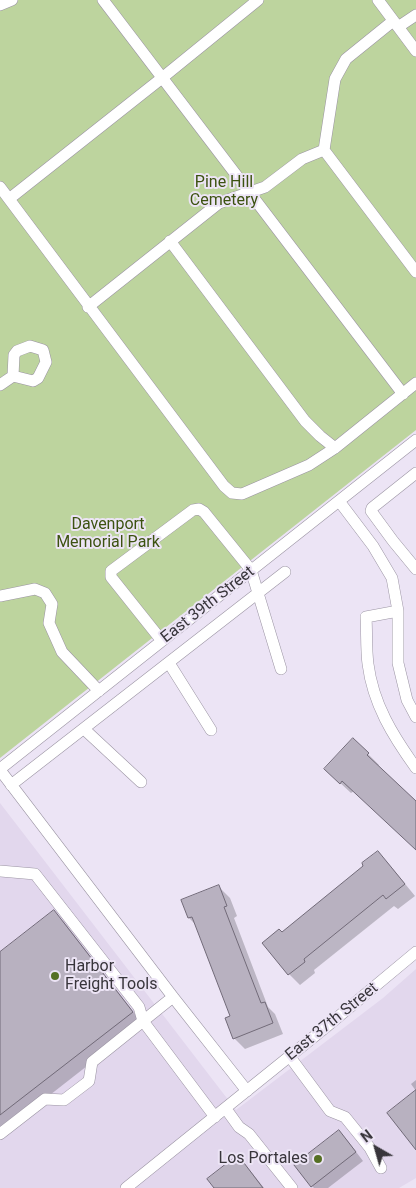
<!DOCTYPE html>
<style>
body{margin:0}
#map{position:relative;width:416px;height:1188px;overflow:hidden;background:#ece4f5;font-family:Roboto,sans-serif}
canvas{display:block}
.north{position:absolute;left:351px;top:1123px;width:50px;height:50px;-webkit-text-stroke:4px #ece4f5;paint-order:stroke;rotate:322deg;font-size:14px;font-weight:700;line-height:20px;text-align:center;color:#38353b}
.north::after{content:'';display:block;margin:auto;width:18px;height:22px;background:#38353b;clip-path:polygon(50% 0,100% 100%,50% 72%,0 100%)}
</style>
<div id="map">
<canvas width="416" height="1188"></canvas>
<div class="north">N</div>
</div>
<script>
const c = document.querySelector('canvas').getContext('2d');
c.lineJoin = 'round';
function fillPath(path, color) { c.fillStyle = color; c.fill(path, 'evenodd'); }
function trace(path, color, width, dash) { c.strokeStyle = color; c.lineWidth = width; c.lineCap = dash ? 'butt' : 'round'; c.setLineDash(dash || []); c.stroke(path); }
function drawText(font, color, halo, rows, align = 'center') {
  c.font = font + ' Roboto,sans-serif'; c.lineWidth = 4; c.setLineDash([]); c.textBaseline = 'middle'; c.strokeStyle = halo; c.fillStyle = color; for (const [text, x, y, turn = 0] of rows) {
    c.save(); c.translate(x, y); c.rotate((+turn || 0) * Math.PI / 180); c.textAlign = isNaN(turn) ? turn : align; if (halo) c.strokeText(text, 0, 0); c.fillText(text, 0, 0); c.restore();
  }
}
fillPath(new Path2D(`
 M 0,803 L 236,1110 L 383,998 L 416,969 L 416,1178 L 399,1188 L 0,1188 Z`), '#e2d7ed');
fillPath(new Path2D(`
 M 0,0 L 416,0 L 416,430 L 0,758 Z`), '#bdd49e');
fillPath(new Path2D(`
 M 368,754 L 379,765 L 377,766 L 416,803 L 416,849 L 354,791 L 351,793 L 337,780 Z
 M 377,852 L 388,863 L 415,896 L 398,909 L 394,906 L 314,970 L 315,973 L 300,985 L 289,974 L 264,943 L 282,933 L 365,866 Z
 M 219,887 L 230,898 L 237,916 L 234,918 L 268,1007 L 275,1014 L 283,1034 L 245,1049 L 234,1038 L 232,1017 L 196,925 L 189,918 Z
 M 53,912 L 64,922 L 142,1023 L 0,1134 L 0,953 Z
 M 416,1080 L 416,1091 L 411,1084 Z
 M 347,1140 L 363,1161 L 328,1188 L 314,1188 L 312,1186 Z
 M 238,1157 L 248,1168 L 264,1188 L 215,1188 Z`), '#0003');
const building = new Path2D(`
 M 353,738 L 369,753 L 367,755 L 416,801 L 416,850 L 342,781 L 340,784 L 324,769 Z
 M 378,851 L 405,884 L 386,899 L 383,895 L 304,959 L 305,962 L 288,975 L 262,943 L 279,929 L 282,932 L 363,866 L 362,863 Z
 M 219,885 L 227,906 L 224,907 L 261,1003 L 265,1002 L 273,1023 L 233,1039 L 225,1018 L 230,1016 L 192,917 L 188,918 L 181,900 Z
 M 54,910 L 133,1012 L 0,1115 L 0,952 Z
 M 416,1090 L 416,1150 L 387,1113 Z
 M 339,1130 L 356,1152 L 311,1187 L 294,1165 Z
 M 238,1155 L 263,1188 L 214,1188 L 207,1179 Z`);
fillPath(building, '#b8b1c0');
trace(building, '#716a78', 1);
const minor = new Path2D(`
 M 103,0 L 403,394
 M 378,0 L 416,51
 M 0,5 L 12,0
 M 398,27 L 416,15
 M 324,150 L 416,272
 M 0,187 L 224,486 L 232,493 L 242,494 L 309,465 L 335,448 L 416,383
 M 9,199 L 162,78 L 258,0
 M 170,241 L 305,421 L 320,436 L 335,448
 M 88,307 L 219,203 L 265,187 L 302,159 L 324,150 L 335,79 L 346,59 L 393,21
 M 0,385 L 13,376 L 14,355 L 17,351 L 30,346 L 43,350 L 46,362 L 38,378 L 33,381 L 13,376
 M 416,473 L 372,508 L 371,511 L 393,541 L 416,569
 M 339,501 L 373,546 L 392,578 L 398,611 L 398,663 L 407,700 L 416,717
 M 0,596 L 35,589 L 45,593 L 52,604 L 49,623 L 62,652 L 99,691
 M 398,611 L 366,617 C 367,633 366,649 368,664 C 373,704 393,736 416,768
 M 162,641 L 111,577 L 111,571 L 193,510 L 199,509 L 204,512 L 251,570 L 281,669
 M 169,663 L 211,730
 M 84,729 L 141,782
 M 0,769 L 416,440
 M 0,770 L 173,997 L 247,1091
 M 11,785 L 285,572
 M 0,871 L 35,874 L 139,1007 L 143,1021 L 215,1117
 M 290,1057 L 330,1111 L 345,1117 L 370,1148 L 381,1168
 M 226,1109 L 239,1127 L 249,1134 L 292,1188
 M 0,1134 L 45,1099 L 64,1100 L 89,1081 L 92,1062 L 173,997
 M 126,1188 L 326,1027 L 416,952`);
trace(minor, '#9b94a3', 12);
trace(minor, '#fff', 11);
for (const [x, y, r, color] of [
 [55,976,5,"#557024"],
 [318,1159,5,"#557024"]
]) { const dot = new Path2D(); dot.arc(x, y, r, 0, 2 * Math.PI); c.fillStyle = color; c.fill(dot); trace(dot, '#ece4f5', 2); }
drawText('16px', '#3c5210', '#ece4f5', [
 ["Pine Hill",224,183],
 ["Cemetery",224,201],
 ["Davenport",108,525],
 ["Memorial Park",108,543]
]);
drawText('16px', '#38353b', '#ece4f5', [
 ["East 39th Street",208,605,-38],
 ["East 37th Street",332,1022,-39]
]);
drawText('16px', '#38353b', '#ece4f5', [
 ["Harbor",65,967],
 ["Freight Tools",65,985],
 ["Los Portales",308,1159,"right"]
], 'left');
</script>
